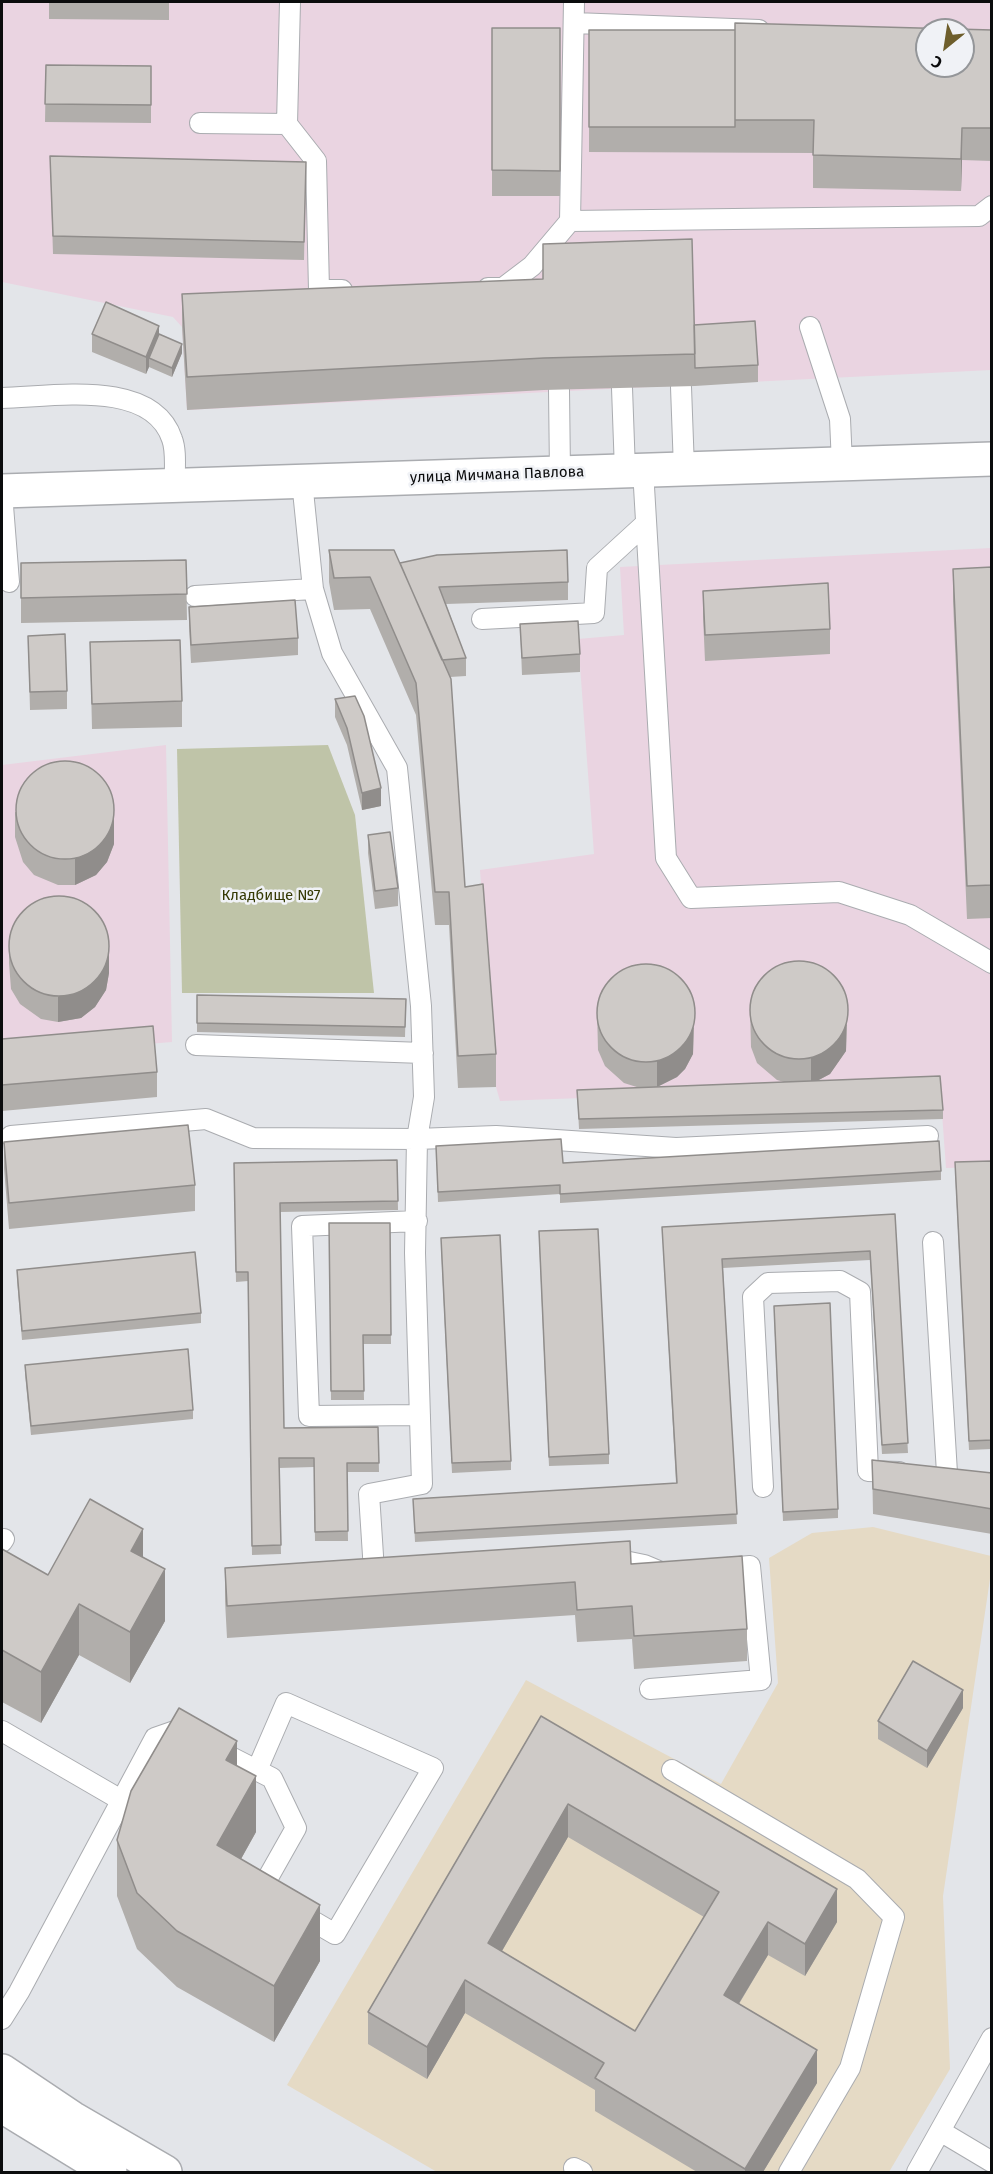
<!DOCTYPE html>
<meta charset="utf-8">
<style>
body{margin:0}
#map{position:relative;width:993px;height:2174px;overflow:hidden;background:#e3e5e9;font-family:"Fira Sans",sans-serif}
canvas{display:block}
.frame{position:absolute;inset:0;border:3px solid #0b0c0d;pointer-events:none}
.north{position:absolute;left:915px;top:18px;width:60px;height:60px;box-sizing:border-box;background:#f0f2f6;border:2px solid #949699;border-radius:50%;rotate:210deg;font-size:16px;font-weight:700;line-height:24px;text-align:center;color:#0b0c0d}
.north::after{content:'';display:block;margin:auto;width:21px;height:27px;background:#6e5e2c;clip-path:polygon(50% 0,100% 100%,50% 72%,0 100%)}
</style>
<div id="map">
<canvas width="993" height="2174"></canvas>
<div class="frame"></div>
<div class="north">С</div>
</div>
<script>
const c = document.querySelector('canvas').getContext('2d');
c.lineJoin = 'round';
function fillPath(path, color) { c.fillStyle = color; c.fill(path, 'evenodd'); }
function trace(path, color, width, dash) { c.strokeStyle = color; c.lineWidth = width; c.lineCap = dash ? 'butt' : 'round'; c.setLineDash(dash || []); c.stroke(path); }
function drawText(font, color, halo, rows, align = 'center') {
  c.font = font + ' "Fira Sans",sans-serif'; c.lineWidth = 5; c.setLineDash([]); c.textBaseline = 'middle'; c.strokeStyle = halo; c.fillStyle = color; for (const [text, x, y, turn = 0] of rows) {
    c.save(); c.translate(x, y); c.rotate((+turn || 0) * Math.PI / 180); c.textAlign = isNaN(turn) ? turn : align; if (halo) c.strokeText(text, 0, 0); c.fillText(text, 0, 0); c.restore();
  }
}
fillPath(new Path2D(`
 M 2,2 L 991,2 L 991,370 L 187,410 L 182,327 L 173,317 L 2,282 ZM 927,30 L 963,30 L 963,66 L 927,66 Z
 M 991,548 L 991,1167 L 946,1168 L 940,1085 L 500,1101 L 496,1087 L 480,870 L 594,854 L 578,639 L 624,635 L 620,567 Z
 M 166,745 L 172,1042 L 2,1056 L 2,765 Z`), '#ead4e1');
fillPath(new Path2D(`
 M 873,1527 L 991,1556 L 991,1572 L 943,1896 L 950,2069 L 889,2172 L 437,2172 L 287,2085 L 526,1680 L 721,1784 L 778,1683 L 769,1558 L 812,1533 Z`), '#e5dac5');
fillPath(new Path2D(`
 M 328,745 L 355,815 L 374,993 L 182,993 L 177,749 Z`), '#bfc4a8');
const service = new Path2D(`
 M 290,2 L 287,124 L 316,161 L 319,290 L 342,290
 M 574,2 L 570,221 L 979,216 L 992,206
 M 574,23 L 759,30
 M 200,123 L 287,124
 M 488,288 L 503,288 L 532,266 L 570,221
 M 810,327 L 840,419 L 842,464
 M 681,387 L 684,469
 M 622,388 L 625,471
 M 559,390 L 560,473
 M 2,398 C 52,397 152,378 172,439 C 177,452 174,471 175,485
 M 643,470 L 666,858 L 691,898 L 839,892 L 910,915 L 992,963
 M 302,481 L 313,589 L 332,653 L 397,768 L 421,1006 L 424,1097 L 417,1139 L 415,1253 L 422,1484 L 369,1494 L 374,1571 L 387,1570
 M 2,493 L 9,582
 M 195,596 L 313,589
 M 482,619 L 594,613 L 597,568 L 644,525
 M 196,1045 L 423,1053
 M 11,1136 L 206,1119 L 253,1138 L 417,1139 L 496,1136 L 676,1148 L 928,1136
 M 417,1221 L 302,1226 L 309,1416 L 420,1415
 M 933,1242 L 947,1473
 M 763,1487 L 753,1297 L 768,1283 L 840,1281 L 860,1292 L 868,1471 L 899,1472
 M 2,1542 L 4,1539
 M 605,1557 L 644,1565 L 663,1573
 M 650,1689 L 761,1680 L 750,1566 L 716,1569
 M 2,1731 L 121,1800
 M 213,1748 L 272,1778 L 296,1828 L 261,1890 L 268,1895
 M 257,1770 L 286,1703 L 433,1768 L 335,1934 L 299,1913
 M 672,1770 L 857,1879 L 894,1917 L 850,2068 L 789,2172
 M 2,2019 L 19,1992 L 155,1738 L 178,1730 L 187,1735
 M 940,2131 L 992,2162
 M 574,2168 L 582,2172
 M 917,2172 L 992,2038`);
const minor = new Path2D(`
 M 2,491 L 992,459`);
const secondary = new Path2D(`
 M 2,2071 L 72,2118 L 165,2172
 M 2,2106 L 110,2172`);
trace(service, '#aaacb0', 22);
trace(minor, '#aaacb0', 36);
trace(secondary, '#aaacb0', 36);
trace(service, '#fff', 20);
trace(minor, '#fff', 33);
trace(secondary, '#fff', 33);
fillPath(new Path2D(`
 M 49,2 L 169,2 L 169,20 L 49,19 Z
 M 492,28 L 560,28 L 560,196 L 492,196 Z
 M 589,30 L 992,30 L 992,161 L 962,160 L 961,191 L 813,188 L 813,153 L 589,152 Z
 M 46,65 L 151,66 L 151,123 L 45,122 Z
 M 50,156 L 306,162 L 304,260 L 53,254 Z
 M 182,294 L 694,325 L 758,365 L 758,382 L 695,386 L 544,390 L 187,410 L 182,327 Z
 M 92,334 L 159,334 L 182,353 L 172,377 L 149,367 L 146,374 L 92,352 Z
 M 329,550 L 400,563 L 568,582 L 568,600 L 446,604 L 466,658 L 466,676 L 450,677 L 465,887 L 496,1054 L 496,1087 L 458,1088 L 449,925 L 435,925 L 416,715 L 370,609 L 334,610 L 329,582 Z
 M 186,560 L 187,620 L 21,623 L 21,563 Z
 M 992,567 L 992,918 L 967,919 L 953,601 L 953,569 Z
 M 703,591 L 830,629 L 830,654 L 705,661 L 703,616 Z
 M 189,607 L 298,638 L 298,655 L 191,663 L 189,625 Z
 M 520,624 L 580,654 L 580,672 L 522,675 Z
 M 28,636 L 67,691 L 67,709 L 30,710 Z
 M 90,642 L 182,701 L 182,727 L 92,729 Z
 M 335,699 L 381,806 L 362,810 L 347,745 L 335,717 Z
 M 15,812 L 114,844 L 107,862 L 96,875 L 75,885 L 58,885 L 34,875 L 23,862 L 15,837 Z
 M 368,835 L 398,888 L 398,906 L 375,909 L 368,853 Z
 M 9,937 L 109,973 L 106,990 L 95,1007 L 81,1018 L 58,1022 L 41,1019 L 20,1004 L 11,989 L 9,963 Z
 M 197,995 L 406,999 L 405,1037 L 197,1032 Z
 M 750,1007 L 847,1025 L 846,1051 L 830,1074 L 817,1081 L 943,1110 L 943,1119 L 579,1129 L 577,1090 L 640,1088 L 624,1083 L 605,1066 L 598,1050 L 597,1010 L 694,1028 L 693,1054 L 685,1069 L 677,1077 L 657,1087 L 784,1082 L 777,1080 L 757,1063 L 751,1047 Z
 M 2,1039 L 157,1072 L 157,1097 L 2,1111 Z
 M 4,1142 L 195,1185 L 195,1211 L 9,1229 L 4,1168 Z
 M 436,1146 L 563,1163 L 941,1171 L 941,1180 L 560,1203 L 560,1194 L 438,1202 Z
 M 397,1160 L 398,1210 L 280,1212 L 284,1428 L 378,1427 L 379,1472 L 347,1472 L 348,1541 L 315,1541 L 314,1467 L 279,1468 L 281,1554 L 252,1555 L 248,1281 L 236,1282 L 234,1163 Z
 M 992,1161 L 992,1449 L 969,1450 L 955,1171 Z
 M 895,1214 L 908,1453 L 882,1454 L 870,1260 L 723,1268 L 737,1524 L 415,1542 L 413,1499 L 676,1483 L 662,1227 Z
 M 329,1223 L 390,1223 L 391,1344 L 363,1344 L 364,1400 L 331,1400 Z
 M 539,1240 L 609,1454 L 609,1464 L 549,1466 Z
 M 441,1247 L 511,1461 L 511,1470 L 452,1473 Z
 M 17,1270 L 201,1313 L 201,1323 L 22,1340 L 17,1279 Z
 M 774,1315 L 838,1509 L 838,1518 L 783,1521 Z
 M 25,1365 L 193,1410 L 193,1419 L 31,1435 L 25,1374 Z
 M 872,1460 L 992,1473 L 992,1534 L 873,1514 Z
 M 2,1549 L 48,1575 L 143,1557 L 165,1621 L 130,1683 L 79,1655 L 41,1723 L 2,1702 Z
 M 631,1564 L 747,1629 L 747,1661 L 634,1669 L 632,1639 L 577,1642 L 575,1615 L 227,1638 L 225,1601 L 225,1568 Z
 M 963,1708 L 927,1768 L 878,1739 L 878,1721 Z
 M 541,1716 L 837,1922 L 805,1976 L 768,1955 L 739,2004 L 817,2083 L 763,2172 L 697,2172 L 595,2111 L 595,2090 L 465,2013 L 427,2079 L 368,2044 L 368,2012 ZM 568,1837 L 704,1917 L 635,2031 L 502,1951 Z
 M 237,1766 L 256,1832 L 241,1859 L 320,1961 L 274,2042 L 177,1987 L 137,1949 L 117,1896 L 117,1840 Z`), '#b1aeab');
fillPath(new Path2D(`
 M 962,128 L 962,160 L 961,191 L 961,159 Z
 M 159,326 L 159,343 L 149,358 L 149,367 L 146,374 L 146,357 Z
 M 182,344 L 182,353 L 172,377 L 172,368 Z
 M 381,788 L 381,806 L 362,810 L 362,793 Z
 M 114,818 L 114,844 L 107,862 L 96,875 L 75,885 L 75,859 Z
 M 109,948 L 109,973 L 106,990 L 95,1007 L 81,1018 L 58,1022 L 58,997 Z
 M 847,999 L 846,1051 L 830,1074 L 811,1084 L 811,1058 Z
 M 694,1002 L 693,1054 L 685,1069 L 677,1077 L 657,1087 L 657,1061 Z
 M 143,1529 L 143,1581 L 131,1551 Z
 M 165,1569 L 165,1621 L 130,1683 L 130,1632 Z
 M 79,1604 L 79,1655 L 41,1723 L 41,1672 Z
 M 963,1690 L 963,1708 L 927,1768 L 927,1751 Z
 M 237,1741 L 237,1797 L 226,1760 Z
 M 256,1776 L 256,1832 L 217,1902 L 217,1845 Z
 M 568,1804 L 568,1837 L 488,1975 L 488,1943 Z
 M 837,1889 L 837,1922 L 805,1976 L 805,1944 Z
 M 320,1905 L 320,1961 L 274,2042 L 274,1986 Z
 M 768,1922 L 768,1955 L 724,2028 L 724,1995 Z
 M 465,1980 L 465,2013 L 427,2079 L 427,2047 Z
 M 817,2050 L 817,2083 L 763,2172 L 745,2172 L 745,2169 Z`), '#908d8b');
const building = new Path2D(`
 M 735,23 L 992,30 L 992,128 L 962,128 L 961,159 L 813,155 L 814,120 L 735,120 ZM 927,30 L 963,30 L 963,66 L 927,66 Z
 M 492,28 L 560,28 L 560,171 L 492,170 Z
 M 589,30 L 735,30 L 735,127 L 589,127 Z
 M 46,65 L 151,66 L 151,105 L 45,104 Z
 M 50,156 L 306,162 L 304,242 L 53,236 Z
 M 692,239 L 695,354 L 544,358 L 187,377 L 182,294 L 543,279 L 543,244 Z
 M 106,302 L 159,326 L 146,357 L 92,334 Z
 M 755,321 L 758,365 L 695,368 L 694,325 Z
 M 159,334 L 182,344 L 172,368 L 149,358 Z
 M 329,550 L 394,550 L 451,679 L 465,887 L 483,884 L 496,1054 L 458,1056 L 449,892 L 435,892 L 416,683 L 370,577 L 334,578 Z
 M 567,550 L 568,582 L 439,587 L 466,658 L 442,660 L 400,563 L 437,555 Z
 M 186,560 L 187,594 L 21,598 L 21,563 Z
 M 992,567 L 992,885 L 967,886 L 953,569 Z
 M 828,583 L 830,629 L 705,635 L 703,591 Z
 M 295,600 L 298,638 L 191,645 L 189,607 Z
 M 578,621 L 580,654 L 522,658 L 520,624 Z
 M 65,634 L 67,691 L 30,692 L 28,636 Z
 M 180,640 L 182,701 L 92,704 L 90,642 Z
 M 355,696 L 364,716 L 381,788 L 362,793 L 347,728 L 335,699 Z
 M16 810a49 49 0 1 1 98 0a49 49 0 1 1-98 0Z
 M 390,832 L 398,888 L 375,891 L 368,835 Z
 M9 946a50 50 0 1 1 100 0a50 50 0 1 1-100 0Z
 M750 1010a49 49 0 1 1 98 0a49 49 0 1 1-98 0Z
 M597 1013a49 49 0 1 1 98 0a49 49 0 1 1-98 0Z
 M 197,995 L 406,999 L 405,1027 L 197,1023 Z
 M 153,1026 L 157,1072 L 2,1085 L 2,1039 Z
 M 940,1076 L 943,1110 L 579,1119 L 577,1090 Z
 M 188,1125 L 195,1185 L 9,1203 L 4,1142 Z
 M 561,1139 L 563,1163 L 939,1141 L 941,1171 L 560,1194 L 560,1185 L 438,1192 L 436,1146 Z
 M 397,1160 L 398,1201 L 280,1203 L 284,1428 L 378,1427 L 379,1463 L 347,1463 L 348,1531 L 315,1532 L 314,1458 L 279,1458 L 281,1545 L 252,1546 L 248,1272 L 236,1272 L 234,1163 Z
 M 992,1161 L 992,1440 L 969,1441 L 955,1162 Z
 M 895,1214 L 908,1443 L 882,1445 L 870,1251 L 722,1259 L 737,1514 L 415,1533 L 413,1499 L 677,1483 L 662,1227 Z
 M 329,1223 L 390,1223 L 391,1335 L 363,1335 L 364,1391 L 331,1391 Z
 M 598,1229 L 609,1454 L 549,1457 L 539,1231 Z
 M 500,1235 L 511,1461 L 452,1463 L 441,1238 Z
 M 195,1252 L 201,1313 L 22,1331 L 17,1270 Z
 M 830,1303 L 838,1509 L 783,1512 L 774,1306 Z
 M 188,1349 L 193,1410 L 31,1426 L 25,1365 Z
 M 872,1460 L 992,1473 L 992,1509 L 873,1489 Z
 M 90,1499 L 143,1529 L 131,1551 L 165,1569 L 130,1632 L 79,1604 L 41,1672 L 2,1650 L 2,1549 L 48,1575 Z
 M 630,1541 L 631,1564 L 742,1556 L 747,1629 L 634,1636 L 632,1606 L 577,1610 L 575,1582 L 227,1606 L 225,1568 Z
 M 913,1661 L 963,1690 L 927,1751 L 878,1721 Z
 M 179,1708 L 237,1741 L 226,1760 L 256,1776 L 217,1845 L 320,1905 L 274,1986 L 177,1931 L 137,1893 L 117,1840 L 131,1791 Z
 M 541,1716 L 837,1889 L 805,1944 L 768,1922 L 724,1995 L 817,2050 L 745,2169 L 595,2078 L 604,2063 L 465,1980 L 427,2047 L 368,2012 ZM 568,1804 L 719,1892 L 635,2031 L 488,1943 Z`);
fillPath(building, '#cecac7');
trace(building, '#908d8b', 1.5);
drawText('15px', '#0b0c0d', '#f0f2f6', [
 ["улица Мичмана Павлова",497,475,-2]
]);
drawText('15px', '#353a04', '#f0f2f6', [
 ["Кладбище №7",271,896]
]);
</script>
